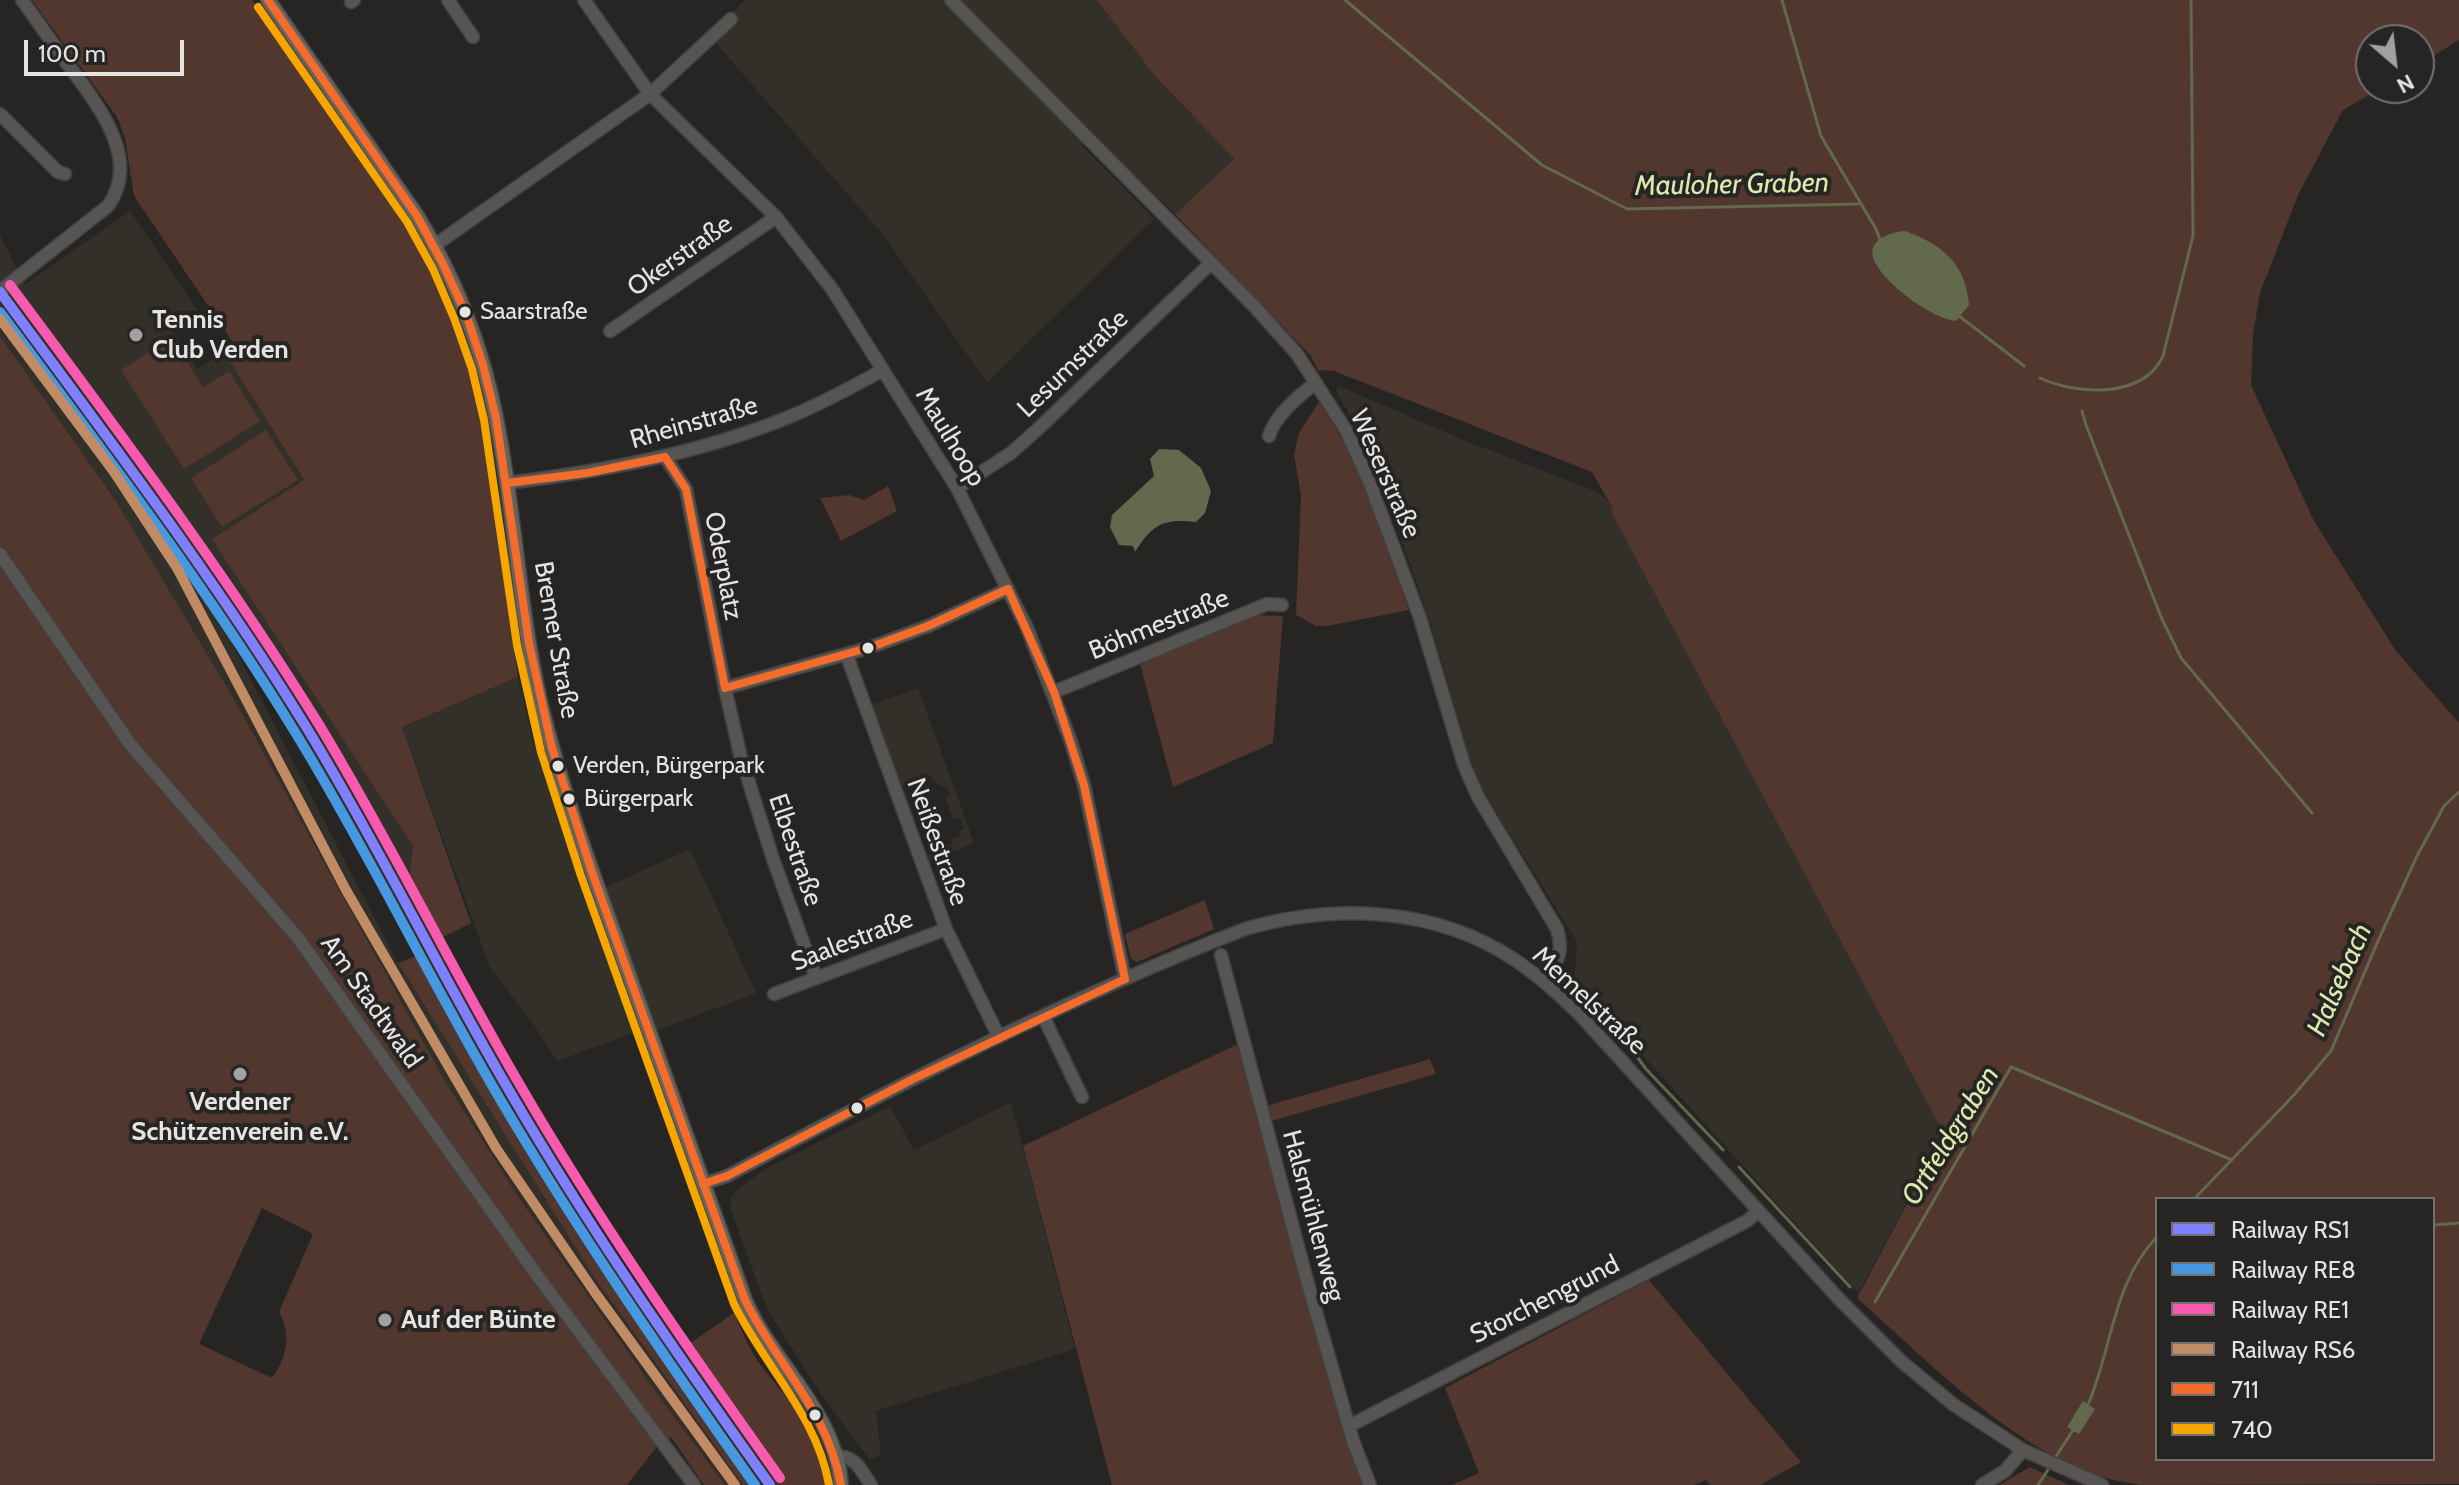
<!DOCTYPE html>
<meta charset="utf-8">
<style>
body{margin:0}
#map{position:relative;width:2459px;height:1485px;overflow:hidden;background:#262524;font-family:Cabin,sans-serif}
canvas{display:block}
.legend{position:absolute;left:2155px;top:1197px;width:280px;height:264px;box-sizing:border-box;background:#272523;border:2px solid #737170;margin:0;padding:10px 14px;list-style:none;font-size:24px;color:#e5e4e3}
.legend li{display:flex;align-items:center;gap:16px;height:40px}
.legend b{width:40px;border:2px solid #737170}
.north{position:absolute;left:2355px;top:24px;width:80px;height:80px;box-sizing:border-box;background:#272523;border:2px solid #737170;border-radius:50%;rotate:152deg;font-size:22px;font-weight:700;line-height:32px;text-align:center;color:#e5e4e3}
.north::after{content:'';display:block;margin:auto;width:28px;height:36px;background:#a2a1a0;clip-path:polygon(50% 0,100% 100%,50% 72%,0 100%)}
.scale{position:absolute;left:24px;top:40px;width:160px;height:36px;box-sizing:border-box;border:4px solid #e5e4e3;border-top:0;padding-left:10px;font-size:24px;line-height:28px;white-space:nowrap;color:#e5e4e3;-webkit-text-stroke:6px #272523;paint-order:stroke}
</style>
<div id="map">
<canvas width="2459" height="1485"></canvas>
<ul class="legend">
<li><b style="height:10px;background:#8080ff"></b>Railway RS1</li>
<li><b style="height:10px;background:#4699e1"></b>Railway RE8</li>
<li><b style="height:10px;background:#f75aaf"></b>Railway RE1</li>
<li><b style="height:10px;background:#c18c65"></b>Railway RS6</li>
<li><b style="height:10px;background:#f36c2b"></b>711</li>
<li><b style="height:10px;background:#f7a600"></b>740</li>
</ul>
<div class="north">N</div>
<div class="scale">100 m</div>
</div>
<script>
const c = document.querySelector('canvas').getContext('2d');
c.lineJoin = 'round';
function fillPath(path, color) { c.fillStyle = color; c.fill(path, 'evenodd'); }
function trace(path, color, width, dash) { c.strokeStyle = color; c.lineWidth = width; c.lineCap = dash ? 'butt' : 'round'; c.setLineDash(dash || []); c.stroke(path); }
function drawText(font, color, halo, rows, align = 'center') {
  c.font = font + ' Cabin,sans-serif'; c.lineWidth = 8; c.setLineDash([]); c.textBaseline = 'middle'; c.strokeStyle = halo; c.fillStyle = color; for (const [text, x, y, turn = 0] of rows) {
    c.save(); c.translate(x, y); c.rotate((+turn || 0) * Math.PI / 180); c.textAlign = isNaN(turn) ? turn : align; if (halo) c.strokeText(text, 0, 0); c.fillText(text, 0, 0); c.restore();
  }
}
fillPath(new Path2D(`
 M 745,0 L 1097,0 L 1154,75 L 1234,159 L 1175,214 L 1093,134 L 1082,146 L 1154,219 L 987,383 L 884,236 L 709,35 Z
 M 130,211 L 199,312 L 172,330 L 197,369 L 224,352 L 304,481 L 213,538 L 413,846 L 407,890 L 599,1231 L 683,1348 L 778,1485 L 753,1485 L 584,1245 L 518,1140 L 339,809 L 228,629 L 225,630 L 398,963 L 594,1277 L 743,1485 L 725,1485 L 661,1399 L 517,1195 L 445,1081 L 234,699 L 116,501 L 0,336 L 0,235 L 25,284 Z
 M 1339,386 L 1466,441 L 1595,491 L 1615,506 L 1611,512 L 1945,1133 L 1858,1293 L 1610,1019 L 1574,984 L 1577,942 L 1481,788 L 1469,756 L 1429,618 L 1380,478 L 1362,437 L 1336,391 Z
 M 518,677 L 532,738 L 586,896 L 690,849 L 756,993 L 650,1033 L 647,1028 L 557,1061 L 532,1022 L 490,968 L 402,727 Z
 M 918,688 L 974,843 L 929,861 L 927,855 L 953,843 L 952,839 L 960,836 L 958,832 L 964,829 L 960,817 L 953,819 L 945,797 L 950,795 L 946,785 L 940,787 L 931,776 L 900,787 L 871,705 Z
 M 1011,1102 L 1075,1349 L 876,1411 L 881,1455 L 870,1460 L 821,1394 L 768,1311 L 730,1208 L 731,1199 L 736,1191 L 765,1169 L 890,1106 L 914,1150 Z`), '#332f29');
fillPath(new Path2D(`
 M 32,0 L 252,0 L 384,193 L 425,259 L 460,333 L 481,417 L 518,677 L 402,727 L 471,923 L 435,941 L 407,890 L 413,846 L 212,539 L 304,480 L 224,352 L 234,344 L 134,196 L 125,138 L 117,117 Z
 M 1097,0 L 2459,0 L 2459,40 L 2419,65 L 2419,40 L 2371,40 L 2371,88 L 2381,88 L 2343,110 L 2298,195 L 2260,293 L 2253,335 L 2251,385 L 2314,521 L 2396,651 L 2459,723 L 2459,1484 L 2141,1485 C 2129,1483 2116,1481 2105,1478 C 2012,1449 1928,1361 1857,1298 L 1944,1134 L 1611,512 L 1613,509 L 1592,472 L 1334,371 L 1318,370 L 1311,356 L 1175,214 L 1234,159 L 1154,75 ZM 2157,1199 L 2433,1199 L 2433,1459 L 2157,1459 Z
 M 0,336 L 116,501 L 234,699 L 445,1081 L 517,1195 L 661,1399 L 725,1485 L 704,1485 L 671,1437 L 655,1449 L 627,1485 L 0,1485 ZM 262,1208 L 313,1234 L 279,1312 C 292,1336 287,1356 272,1378 L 199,1344 Z
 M 172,338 L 203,387 L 229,371 L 260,421 L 184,469 L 121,370 Z
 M 1319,402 C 1360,460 1386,543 1409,610 L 1327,626 L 1316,626 L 1296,615 L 1301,496 L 1294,454 L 1299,433 Z
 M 266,430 L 298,480 L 222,527 L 191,478 Z
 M 888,486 L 897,511 L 841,541 L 820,498 L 849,495 L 864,500 Z
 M 1252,615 L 1283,616 L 1273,743 L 1173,787 L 1140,664 Z
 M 1205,900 L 1214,929 L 1137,962 L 1131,959 L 1125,934 Z
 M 418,955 L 518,1140 L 584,1245 L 753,1485 L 743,1485 L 594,1277 L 398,963 Z
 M 1240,1043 L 1349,1447 L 1365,1485 L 1112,1485 L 1023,1146 Z
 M 1430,1059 L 1436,1074 L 1271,1121 L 1266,1106 Z
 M 1649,1280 L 1801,1462 L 1760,1485 L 1710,1485 L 1706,1480 L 1694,1485 L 1452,1485 L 1479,1473 L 1445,1388 Z
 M 734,1313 C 742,1331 750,1352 763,1368 C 794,1407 820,1434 828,1485 L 778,1485 L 683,1348 Z
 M 2030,1467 L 2069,1485 L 1999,1485 Z`), '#51372e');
fillPath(new Path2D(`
 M 1905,231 C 1942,244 1966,264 1969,305 L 1956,321 C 1932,319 1887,285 1876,264 C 1863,242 1888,232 1905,231 Z
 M 1159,449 L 1179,450 L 1201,468 L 1211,491 L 1205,513 L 1196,522 C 1164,518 1152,524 1135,552 L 1133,546 L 1119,545 L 1110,527 L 1112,515 L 1154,476 L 1150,459 Z
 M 2083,1401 L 2095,1409 L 2079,1434 L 2067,1427 Z`), '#62694c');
trace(new Path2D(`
 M 1345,0 L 1542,165 L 1627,209 L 1858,204
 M 1782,0 L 1821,136 L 1876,229 L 1881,242
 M 1959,316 L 2024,366
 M 2040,378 C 2077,395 2143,399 2163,356 L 2193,236 L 2191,0
 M 2082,411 L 2086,425 L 2161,617 L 2181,658 L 2312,813
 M 1604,1011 L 1646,1069 L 1723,1150
 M 1739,1167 L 1850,1287
 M 2194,1199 L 2294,1095 L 2331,1051 L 2378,941 L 2417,856 L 2444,806 L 2459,792
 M 2433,1225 L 2459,1223
 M 1875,1302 L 2011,1067 L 2232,1160
 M 2087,1407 C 2112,1351 2112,1283 2157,1237
 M 2055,1458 L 2075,1427
 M 2038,1485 L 2051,1465`), '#62694c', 3);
const minor = new Path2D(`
 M 448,0 L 473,37
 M 584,0 L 650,94 L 776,217 L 832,289 L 957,488 L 1027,628 L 1070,739 L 1084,785 L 1125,979
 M 951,0 L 1254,306 L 1297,354 L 1346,430 L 1369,481 L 1420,618 L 1464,765 L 1478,797 L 1557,929 C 1564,952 1558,962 1544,980
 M 351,2 L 354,0
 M 0,114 L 58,172 L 65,174
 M 435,245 L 650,94 L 731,19
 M 0,291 L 108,206 C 142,159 97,104 69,66 C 53,44 38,22 22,0
 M 610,331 L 776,217
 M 1269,436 C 1275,416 1299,395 1316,383
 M 665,457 L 686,489 L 725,688 L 740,754 L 773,859 L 816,978
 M 507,483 C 603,471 698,454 789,417 C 821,404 852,387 883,370
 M 957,488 L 1011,453 L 1038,429 L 1211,263
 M 0,554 L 130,744 L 298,938 L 539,1278 L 694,1485
 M 847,656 L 946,929 L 999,1037
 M 725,688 L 871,647 L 928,626 L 1008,589
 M 1054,692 L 1267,604 L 1282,605
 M 1221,955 L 1306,1277 L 1353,1441 L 1370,1485
 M 774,994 L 946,929
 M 1043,1016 L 1082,1097
 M 703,1184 L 727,1176 C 896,1086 1067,998 1245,929 C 1335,903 1436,907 1515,960 C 1539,976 1560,995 1580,1015 L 1839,1299 L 1902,1362 L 1954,1405 L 2023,1450 L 2102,1485
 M 1349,1426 L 1747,1221 L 1759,1211
 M 836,1456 C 856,1456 861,1470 871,1485
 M 1982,1485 L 2005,1471 L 2023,1450`);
const major = new Path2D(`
 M 268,0 L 417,216 C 455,278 482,347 496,418 C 516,517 519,619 544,717 C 565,801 596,882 625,964 C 664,1076 704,1188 745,1300 C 772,1364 836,1412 841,1485`);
trace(minor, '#424141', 15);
trace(major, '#424141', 17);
trace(minor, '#565554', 12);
trace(major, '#65635c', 14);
trace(new Path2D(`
 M 268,0 L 417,216 L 443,264 L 466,314 L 483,365 L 496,418 L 529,643 L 552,748 L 592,872 L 745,1300 C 777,1365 828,1411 841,1485
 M 665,457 L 686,489 L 725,688
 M 507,483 L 587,473 L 665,457
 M 1008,589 L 1054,692 L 1084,785 L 1125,979
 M 725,688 L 871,647 L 928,626 L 1008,589
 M 703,1184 L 727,1176 L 913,1079 L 1125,979`), '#f36c2b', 8);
trace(new Path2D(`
 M 258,7 L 407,222 L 433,269 L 454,318 L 472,369 L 484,420 L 517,645 L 541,752 L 581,876 L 734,1304 C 764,1366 817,1415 829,1485`), '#f7a600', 8);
trace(new Path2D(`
 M 0,292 C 106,436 215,578 308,730 C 380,848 440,973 510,1092 C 589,1228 679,1357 770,1485`), '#8080ff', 10);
trace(new Path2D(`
 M 0,312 C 103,451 208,589 298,737 C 370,855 430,980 500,1099 C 578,1232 666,1359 755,1485`), '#4699e1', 10);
trace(new Path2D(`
 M 10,285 C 116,428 224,571 318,723 C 390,841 450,966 520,1085 C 599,1221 689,1350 780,1478`), '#f75aaf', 10);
trace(new Path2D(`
 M 0,319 L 114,472 L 177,568 L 346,890 L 496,1148 L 596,1294 L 735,1485`), '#c18c65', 10);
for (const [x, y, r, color] of [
 [465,312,7,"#e5e4e3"],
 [136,335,8,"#a2a1a0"],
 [868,648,7,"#e5e4e3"],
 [558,766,7,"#e5e4e3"],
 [569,799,7,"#e5e4e3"],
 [240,1074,8,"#a2a1a0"],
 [857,1108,7,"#e5e4e3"],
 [385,1320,8,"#a2a1a0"],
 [815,1415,7,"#e5e4e3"]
]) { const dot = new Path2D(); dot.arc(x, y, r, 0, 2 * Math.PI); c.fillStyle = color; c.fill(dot); trace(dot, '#272523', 3); }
drawText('24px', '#e5e4e3', '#272523', [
 ["Saarstraße",480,312],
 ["Verden, Bürgerpark",573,766],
 ["Bürgerpark",584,799]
], 'left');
drawText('26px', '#e5e4e3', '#272523', [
 ["Okerstraße",680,256,-35],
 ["Lesumstraße",1073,364,-44],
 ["Rheinstraße",694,423,-16],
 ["Maulhoop",950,437,59],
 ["Weserstraße",1385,474,66],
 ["Oderplatz",723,566,79],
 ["Böhmestraße",1159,625,-22],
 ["Bremer Straße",556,640,80],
 ["Neißestraße",937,842,70],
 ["Elbestraße",795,850,71],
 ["Saalestraße",852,941,-21],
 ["Memelstraße",1589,1001,43],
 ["Am Stadtwald",371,1002,55],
 ["Halsmühlenweg",1313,1216,75],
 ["Storchengrund",1545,1300,-27]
]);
drawText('bold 26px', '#e5e4e3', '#272523', [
 ["Tennis",152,320],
 ["Club Verden",152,350],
 ["Verdener",240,1102,"center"],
 ["Schützenverein e.V.",240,1132,"center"],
 ["Auf der Bünte",401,1320]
], 'left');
drawText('italic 28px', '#dbe9ae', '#272523', [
 ["Mauloher Graben",1732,185,-1],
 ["Halsebach",2340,980,-66],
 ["Ortfeldgraben",1951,1136,-58]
]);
</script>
